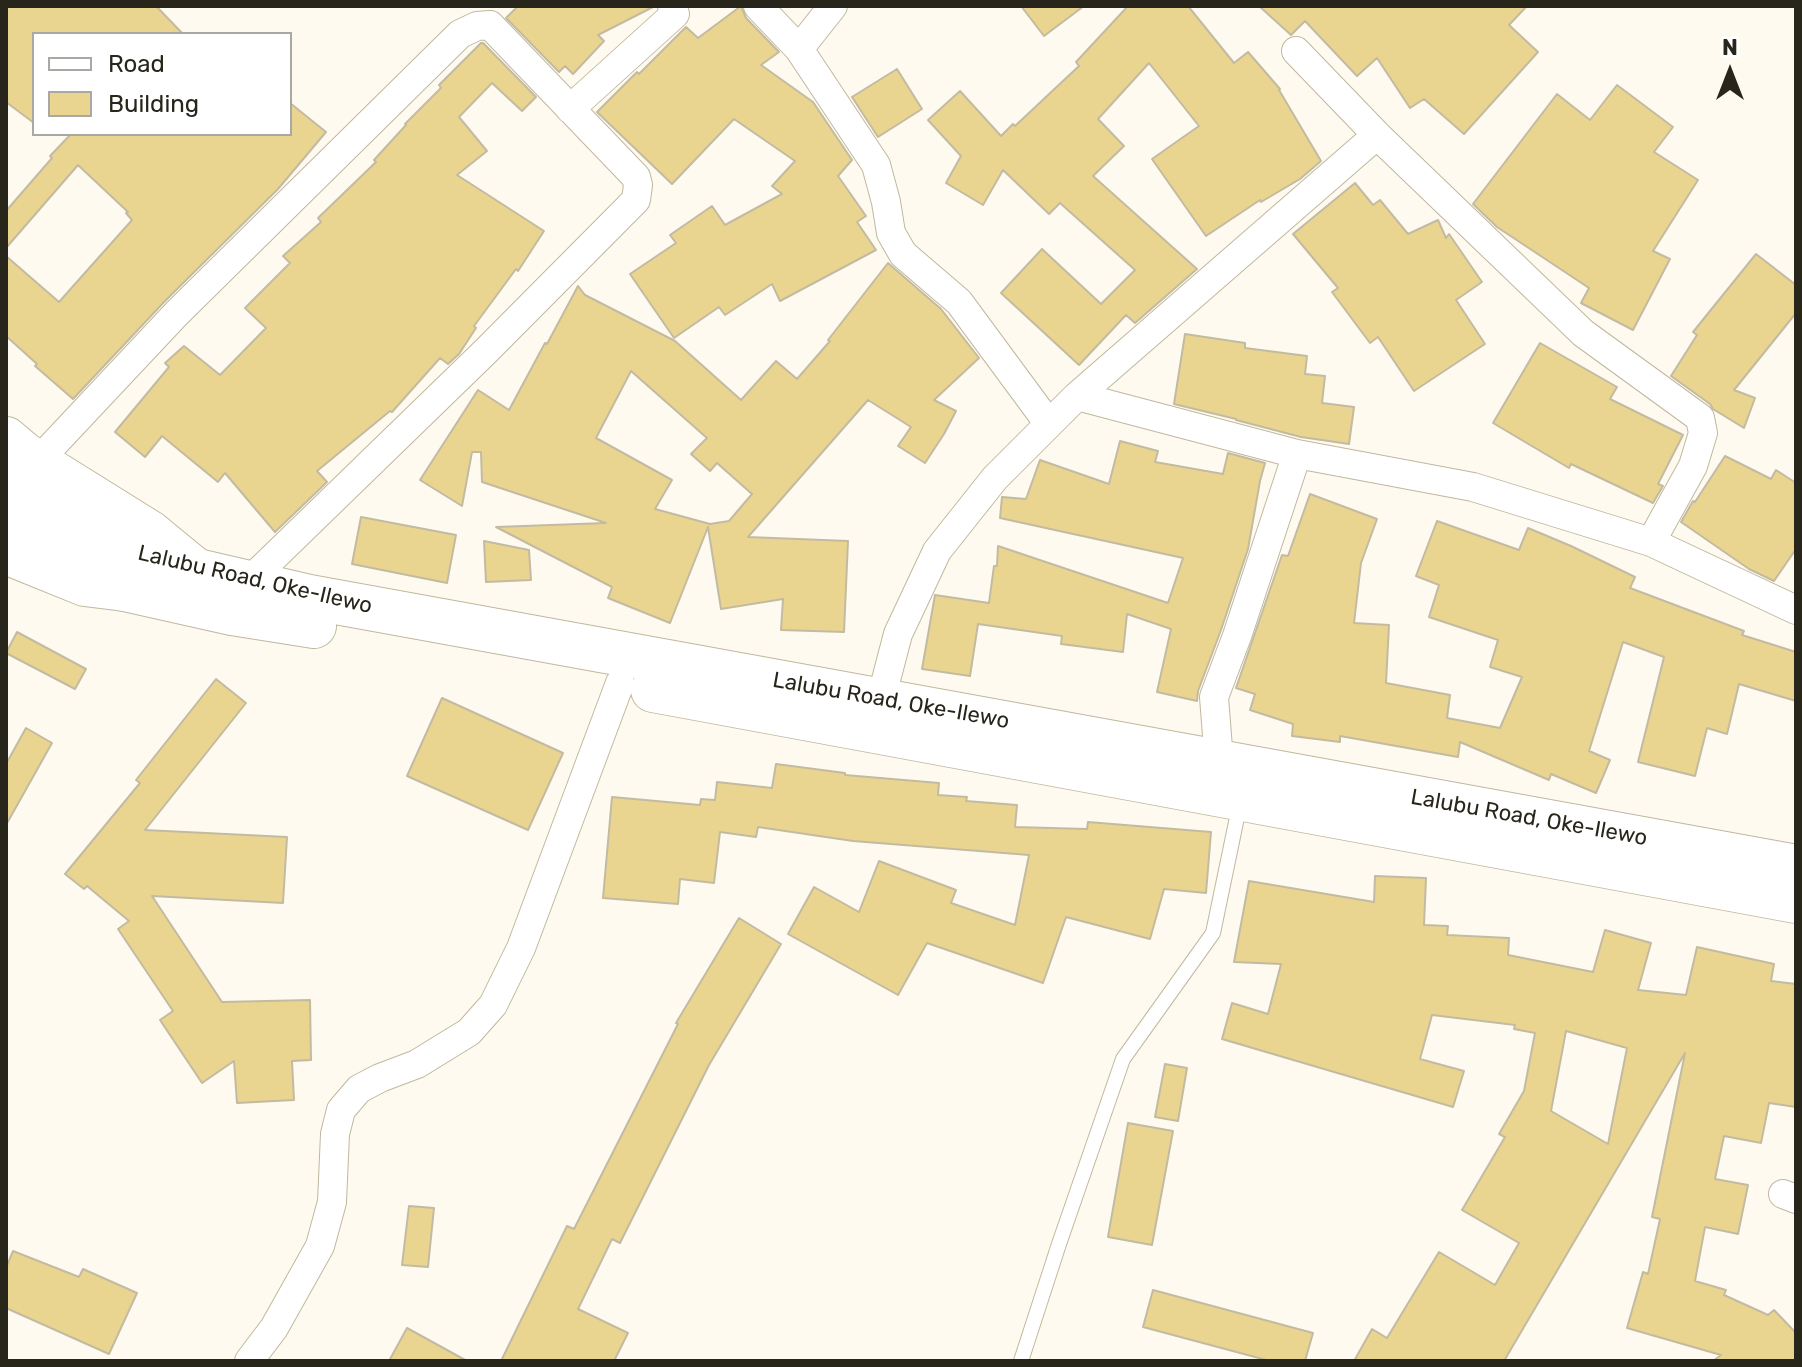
<!DOCTYPE html>
<style>
body{margin:0}
#map{position:relative;width:1802px;height:1367px;overflow:hidden;background:#fefaef;font-family:Rubik,sans-serif}
canvas{display:block}
.frame{position:absolute;inset:0;border:8px solid #28251a;pointer-events:none}
.legend{position:absolute;left:32px;top:32px;width:260px;height:104px;box-sizing:border-box;background:#fff;border:2px solid #a9a8a3;margin:0;padding:10px 14px;list-style:none;font-size:24px;color:#28251a}
.legend li{display:flex;align-items:center;gap:16px;height:40px}
.legend b{width:40px;border:2px solid #a9a8a3}
.north{position:absolute;left:1690px;top:32px;width:80px;height:80px;-webkit-text-stroke:6px #fff;paint-order:stroke;rotate:0deg;font-size:22px;font-weight:700;line-height:32px;text-align:center;color:#28251a}
.north::after{content:'';display:block;margin:auto;width:28px;height:36px;background:#28251a;clip-path:polygon(50% 0,100% 100%,50% 72%,0 100%)}
</style>
<div id="map">
<canvas width="1802" height="1367"></canvas>
<div class="frame"></div>
<ul class="legend">
<li><b style="height:10px;background:#fff"></b>Road</li>
<li><b style="height:22px;background:#ead590"></b>Building</li>
</ul>
<div class="north">N</div>
</div>
<script>
const c = document.querySelector('canvas').getContext('2d');
c.lineJoin = 'round';
function fillPath(path, color) { c.fillStyle = color; c.fill(path, 'evenodd'); }
function trace(path, color, width, dash) { c.strokeStyle = color; c.lineWidth = width; c.lineCap = dash ? 'butt' : 'round'; c.setLineDash(dash || []); c.stroke(path); }
function drawText(font, color, halo, rows, align = 'center') {
  c.font = font + ' Rubik,sans-serif'; c.lineWidth = 7; c.setLineDash([]); c.textBaseline = 'middle'; c.strokeStyle = halo; c.fillStyle = color; for (const [text, x, y, turn = 0] of rows) {
    c.save(); c.translate(x, y); c.rotate((+turn || 0) * Math.PI / 180); c.textAlign = isNaN(turn) ? turn : align; if (halo) c.strokeText(text, 0, 0); c.fillText(text, 0, 0); c.restore();
  }
}
const building = new Path2D(`
 M 6,6 L 156,6 L 183,34 L 34,34 L 34,123 L 6,102 Z
 M 518,6 L 655,6 L 598,35 L 604,41 L 573,74 L 565,66 L 559,72 L 506,18 Z
 M 741,6 L 746,18 L 779,52 L 761,65 L 813,102 L 852,160 L 838,176 L 866,216 L 857,222 L 876,250 L 780,301 L 772,284 L 725,315 L 719,307 L 674,338 L 630,274 L 676,243 L 670,235 L 712,206 L 725,225 L 782,194 L 772,186 L 795,161 L 734,119 L 672,184 L 597,112 L 637,72 L 639,74 L 686,27 L 698,38 Z
 M 1021,6 L 1084,6 L 1044,36 Z
 M 1128,6 L 1188,6 L 1234,63 L 1248,52 L 1280,89 L 1279,90 L 1321,161 L 1300,179 L 1261,202 L 1260,200 L 1206,236 L 1152,159 L 1199,126 L 1149,63 L 1098,119 L 1124,146 L 1093,176 L 1197,269 L 1135,323 L 1126,315 L 1079,365 L 1001,293 L 1042,249 L 1101,304 L 1135,270 L 1060,203 L 1049,214 L 1003,170 L 983,205 L 946,183 L 961,156 L 928,120 L 960,91 L 1001,136 L 1013,124 L 1015,126 L 1079,66 L 1076,62 Z
 M 1259,6 L 1527,6 L 1509,25 L 1538,52 L 1464,134 L 1424,99 L 1410,108 L 1377,58 L 1357,76 L 1305,21 L 1291,35 Z
 M 481,43 L 483,43 L 536,97 L 522,111 L 492,83 L 459,117 L 487,151 L 457,175 L 544,231 L 518,271 L 516,269 L 474,326 L 476,328 L 459,354 L 448,364 L 440,358 L 392,412 L 390,411 L 317,471 L 327,482 L 275,532 L 225,473 L 218,482 L 162,436 L 145,457 L 115,432 L 169,367 L 165,363 L 184,346 L 220,375 L 266,328 L 245,308 L 290,263 L 283,256 L 321,222 L 318,218 L 376,162 L 374,160 L 406,125 L 405,124 L 441,88 L 439,85 Z
 M 897,69 L 922,109 L 878,137 L 852,97 Z
 M 1617,85 L 1673,127 L 1654,152 L 1698,180 L 1653,251 L 1670,259 L 1633,330 L 1581,303 L 1589,288 L 1497,227 L 1473,204 L 1557,94 L 1590,120 Z
 M 290,103 L 326,132 L 278,189 L 165,301 L 73,399 L 35,366 L 37,364 L 6,336 L 6,256 L 59,302 L 132,220 L 126,213 L 128,212 L 78,165 L 6,248 L 6,211 L 52,158 L 50,156 L 71,134 L 290,134 Z
 M 1355,183 L 1373,205 L 1380,200 L 1408,234 L 1438,220 L 1446,238 L 1449,234 L 1482,282 L 1456,300 L 1485,344 L 1414,391 L 1378,337 L 1370,343 L 1332,292 L 1338,288 L 1293,234 Z
 M 1756,254 L 1796,285 L 1796,313 L 1734,390 L 1755,398 L 1744,428 L 1713,409 L 1710,404 L 1671,376 L 1697,335 L 1693,332 Z
 M 888,263 L 941,309 L 979,358 L 934,400 L 956,411 L 944,434 L 925,463 L 898,446 L 911,427 L 868,400 L 748,537 L 848,541 L 844,632 L 781,630 L 783,599 L 721,609 L 708,527 L 670,623 L 608,598 L 612,587 L 496,527 L 606,523 L 482,482 L 481,452 L 472,452 L 462,506 L 420,480 L 478,390 L 509,410 L 545,343 L 547,344 L 578,286 L 585,295 L 675,341 L 741,400 L 776,361 L 797,379 L 830,341 L 828,340 ZM 631,371 L 707,438 L 691,454 L 710,471 L 717,463 L 752,494 L 729,521 L 710,524 L 655,509 L 672,480 L 596,438 Z
 M 1185,334 L 1245,343 L 1245,348 L 1307,356 L 1305,374 L 1325,376 L 1322,403 L 1354,407 L 1349,444 L 1301,437 L 1236,420 L 1236,419 L 1174,404 Z
 M 1540,343 L 1617,387 L 1610,399 L 1683,435 L 1658,484 L 1663,486 L 1653,503 L 1571,464 L 1569,468 L 1493,423 Z
 M 1120,441 L 1158,451 L 1155,462 L 1223,474 L 1228,453 L 1265,463 L 1260,481 L 1248,549 L 1221,630 L 1198,691 L 1197,701 L 1157,692 L 1171,629 L 1127,614 L 1123,652 L 1061,644 L 1062,636 L 978,624 L 970,676 L 922,669 L 935,595 L 989,603 L 994,566 L 997,566 L 998,546 L 1168,603 L 1183,558 L 1000,518 L 1002,497 L 1026,499 L 1040,460 L 1109,484 Z
 M 1725,456 L 1771,479 L 1776,470 L 1796,483 L 1796,549 L 1774,581 L 1749,569 L 1681,522 L 1693,501 L 1695,502 Z
 M 1310,494 L 1377,519 L 1361,563 L 1354,623 L 1389,625 L 1386,683 L 1450,695 L 1447,718 L 1500,728 L 1522,677 L 1490,667 L 1498,640 L 1429,617 L 1439,585 L 1416,576 L 1437,521 L 1519,550 L 1528,528 L 1571,546 L 1635,577 L 1630,588 L 1744,631 L 1742,635 L 1796,652 L 1796,701 L 1739,684 L 1727,734 L 1707,728 L 1695,776 L 1638,762 L 1664,657 L 1623,642 L 1589,751 L 1610,760 L 1596,793 L 1551,774 L 1549,780 L 1460,742 L 1458,757 L 1340,736 L 1340,742 L 1292,736 L 1293,724 L 1250,710 L 1255,694 L 1236,688 L 1282,555 L 1288,556 Z
 M 361,517 L 456,535 L 447,583 L 352,564 Z
 M 484,541 L 529,550 L 531,580 L 486,582 Z
 M 17,632 L 86,669 L 75,689 L 6,653 Z
 M 216,679 L 246,703 L 145,830 L 287,837 L 283,903 L 152,896 L 222,1002 L 310,1000 L 311,1060 L 292,1061 L 294,1100 L 237,1103 L 234,1061 L 202,1083 L 160,1020 L 173,1011 L 118,929 L 129,921 L 87,886 L 84,889 L 65,874 L 140,783 L 136,780 Z
 M 442,698 L 563,753 L 528,830 L 407,776 Z
 M 26,728 L 52,743 L 6,825 L 6,764 Z
 M 776,764 L 845,773 L 845,775 L 939,783 L 938,795 L 967,797 L 966,801 L 1017,805 L 1015,827 L 1087,829 L 1088,822 L 1211,832 L 1206,893 L 1164,889 L 1150,939 L 1066,917 L 1043,983 L 927,943 L 898,995 L 788,934 L 814,887 L 859,912 L 879,861 L 956,890 L 951,903 L 1015,925 L 1029,855 L 853,841 L 758,827 L 756,837 L 720,832 L 714,883 L 680,879 L 678,904 L 603,898 L 612,797 L 700,805 L 701,799 L 715,800 L 717,782 L 772,788 Z
 M 1375,876 L 1426,878 L 1424,925 L 1448,926 L 1447,935 L 1509,938 L 1508,955 L 1593,972 L 1605,930 L 1651,943 L 1638,990 L 1686,995 L 1697,947 L 1774,964 L 1771,981 L 1796,984 L 1796,1107 L 1769,1103 L 1761,1143 L 1724,1136 L 1715,1179 L 1748,1185 L 1738,1234 L 1705,1227 L 1695,1281 L 1726,1290 L 1724,1295 L 1768,1315 L 1774,1310 L 1796,1333 L 1796,1361 L 1713,1361 L 1721,1355 L 1627,1328 L 1643,1272 L 1648,1274 L 1660,1219 L 1652,1217 L 1685,1053 L 1504,1361 L 1354,1361 L 1372,1329 L 1387,1338 L 1439,1252 L 1495,1285 L 1519,1243 L 1462,1210 L 1505,1137 L 1499,1134 L 1524,1091 L 1535,1033 L 1514,1029 L 1515,1025 L 1432,1015 L 1420,1059 L 1464,1071 L 1453,1107 L 1222,1039 L 1232,1003 L 1268,1014 L 1281,964 L 1234,962 L 1249,881 L 1374,902 ZM 1566,1031 L 1627,1048 L 1608,1144 L 1551,1111 Z
 M 739,918 L 781,944 L 709,1065 L 620,1243 L 612,1239 L 578,1309 L 628,1333 L 614,1361 L 501,1361 L 567,1226 L 574,1229 L 678,1024 L 676,1023 Z
 M 1165,1064 L 1187,1068 L 1178,1121 L 1155,1117 Z
 M 1128,1123 L 1173,1131 L 1152,1245 L 1108,1237 Z
 M 409,1206 L 434,1208 L 428,1267 L 402,1265 Z
 M 13,1251 L 79,1277 L 83,1269 L 137,1293 L 109,1354 L 6,1308 L 6,1268 Z
 M 1153,1290 L 1313,1333 L 1305,1361 L 1270,1361 L 1143,1327 Z
 M 407,1328 L 467,1361 L 389,1361 Z`);
fillPath(building, '#ead590');
trace(building, '#c3bba1', 2);
const service = new Path2D(`
 M 1021,1361 L 1059,1244 L 1123,1059 L 1213,933 L 1240,803`);
const minor = new Path2D(`
 M 758,6 L 799,49
 M 833,6 L 799,49 L 876,165 L 886,202 L 891,233 L 903,254 L 959,302 L 1049,424
 M 1296,51 L 1377,135 L 1583,333 L 1700,418 L 1703,433 L 1693,466 L 1651,542
 M 570,109 L 675,14 L 672,6
 M 1077,396 L 1297,454 L 1473,487 L 1651,542 L 1796,610
 M 37,462 L 177,313 L 460,34 L 477,26 L 490,25 L 636,177 L 638,185 L 636,200 L 486,351 L 247,583
 M 881,699 L 898,634 L 937,551 L 995,478 L 1077,396 L 1377,135
 M 1219,761 L 1214,697 L 1237,636 L 1297,454
 M 1783,1194 L 1796,1199
 M 249,1361 L 274,1328 L 320,1246 L 332,1202 L 335,1134 L 341,1110 L 359,1089 L 380,1078 L 417,1064 L 469,1032 L 493,1005 L 521,948 L 620,683`);
const primary = new Path2D(`
 M 6,480 L 39,501 L 141,558 L 309,597 L 1796,867
 M 6,522 L 68,562 L 125,589 L 232,613 L 314,626
 M 653,690 L 1796,901`);
const trunk = new Path2D(`
 M 6,439 L 25,455 L 150,533 L 195,570
 M 6,552 L 85,584 L 125,589`);
trace(service, '#c0b89e', 16);
trace(minor, '#c0b89e', 30);
trace(primary, '#c0b89e', 46);
trace(trunk, '#c0b89e', 46);
trace(service, '#fff', 14);
trace(minor, '#fff', 28);
trace(primary, '#fff', 44);
trace(trunk, '#fff', 44);
drawText('22px', '#28251a', '#fff', [
 ["Lalubu Road, Oke-Ilewo",255,580,13],
 ["Lalubu Road, Oke-Ilewo",891,701,10],
 ["Lalubu Road, Oke-Ilewo",1529,818,10]
]);
</script>
